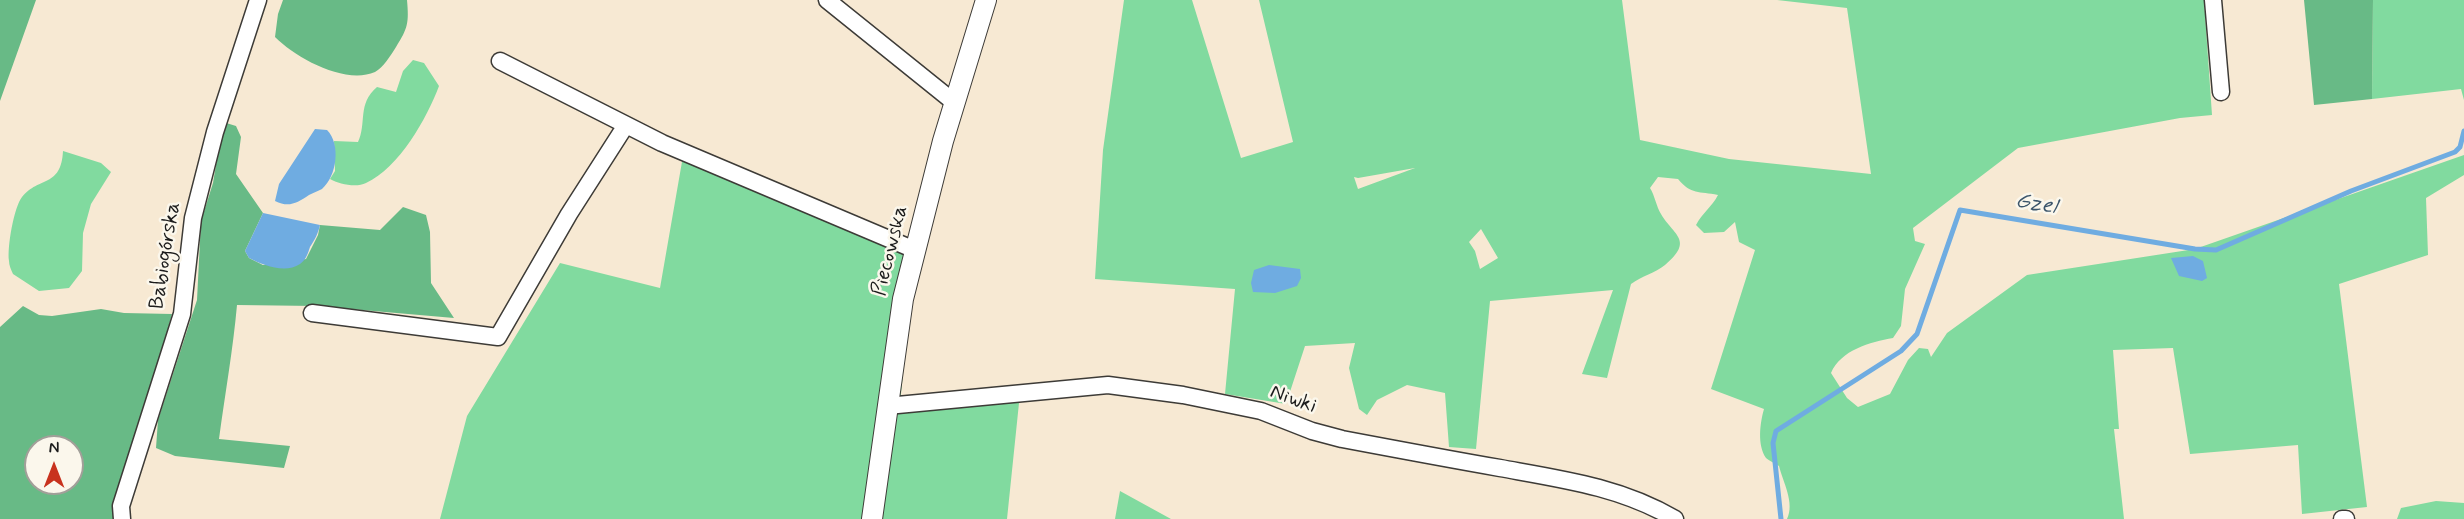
<!DOCTYPE html>
<meta charset="utf-8">
<style>
body{margin:0}
#map{position:relative;width:2464px;height:519px;overflow:hidden;background:#f7e9d3;font-family:Mynerve,sans-serif}
canvas{display:block}
.north{position:absolute;left:24px;top:435px;width:60px;height:60px;box-sizing:border-box;background:#fbf7ec;border:2px solid #a29f99;border-radius:50%;rotate:0deg;font-size:16px;font-weight:700;line-height:24px;text-align:center;color:#1c1c1c}
.north::after{content:'';display:block;margin:auto;width:21px;height:27px;background:#c8321e;clip-path:polygon(50% 0,100% 100%,50% 72%,0 100%)}
</style>
<div id="map">
<canvas width="2464" height="519"></canvas>
<div class="north">N</div>
</div>
<script>
const c = document.querySelector('canvas').getContext('2d');
c.lineJoin = 'round';
function fillPath(path, color) { c.fillStyle = color; c.fill(path, 'evenodd'); }
function trace(path, color, width, dash) { c.strokeStyle = color; c.lineWidth = width; c.lineCap = dash ? 'butt' : 'round'; c.setLineDash(dash || []); c.stroke(path); }
function drawText(font, color, halo, rows, align = 'center') {
  c.font = font + ' Mynerve,sans-serif'; c.lineWidth = 5; c.setLineDash([]); c.textBaseline = 'middle'; c.strokeStyle = halo; c.fillStyle = color; for (const [text, x, y, turn = 0] of rows) {
    c.save(); c.translate(x, y); c.rotate((+turn || 0) * Math.PI / 180); c.textAlign = isNaN(turn) ? turn : align; if (halo) c.strokeText(text, 0, 0); c.fillText(text, 0, 0); c.restore();
  }
}
fillPath(new Path2D(`
 M 1124,0 L 1192,0 L 1241,158 L 1293,142 L 1259,0 L 1622,0 L 1640,140 L 1729,159 L 1871,174 L 1847,8 L 1777,0 L 2204,0 L 2212,115 L 2180,118 L 2018,148 L 1913,228 L 1915,241 L 1925,244 L 1905,289 L 1901,326 L 1893,338 C 1870,342 1841,350 1831,373 L 1847,398 L 1858,407 L 1890,394 L 1908,360 L 1919,348 L 1928,349 L 1931,357 L 1947,333 L 2027,275 L 2195,249 L 2464,155 L 2464,175 L 2426,198 L 2428,255 L 2339,284 L 2367,507 L 2302,514 L 2298,445 L 2190,454 L 2173,348 L 2113,350 L 2119,429 L 2114,429 L 2124,519 L 1787,519 C 1795,503 1783,482 1779,466 C 1775,463 1769,461 1766,458 C 1757,445 1760,423 1764,409 L 1711,389 L 1755,250 L 1739,242 L 1735,222 L 1724,232 L 1704,233 L 1696,225 C 1702,213 1712,207 1718,195 C 1699,191 1691,195 1678,179 L 1658,177 L 1650,188 C 1655,196 1656,206 1661,214 C 1673,235 1695,240 1665,265 C 1655,273 1642,276 1631,284 L 1607,378 L 1582,374 L 1613,290 L 1490,301 L 1476,449 L 1449,447 L 1445,393 L 1407,385 L 1377,400 L 1367,415 L 1359,409 L 1349,368 L 1355,343 L 1305,346 L 1286,404 L 1225,394 L 1235,289 L 1095,279 L 1103,150 ZM 1415,168 L 1358,189 L 1354,177 L 1358,178 ZM 1481,229 L 1498,258 L 1480,269 L 1475,251 L 1469,242 Z
 M 2373,0 L 2464,0 L 2464,100 L 2461,89 L 2372,99 Z
 M 413,60 L 424,63 L 439,86 C 427,118 399,168 366,183 C 356,188 339,184 330,179 L 335,171 L 334,141 L 358,142 C 367,123 357,104 377,87 L 396,92 L 403,71 Z
 M 63,151 L 101,163 L 111,172 L 91,204 L 83,233 L 82,271 L 69,288 L 39,291 L 13,274 C 11,270 9,265 9,261 C 7,247 14,207 22,197 C 39,176 61,188 63,151 Z
 M 683,156 L 915,250 L 900,404 L 1019,403 L 1007,519 L 440,519 L 467,416 L 560,263 L 660,288 Z
 M 1120,491 L 1171,519 L 1115,519 Z
 M 2436,501 L 2464,503 L 2464,519 L 2397,519 L 2401,508 Z`), '#81da9f');
fillPath(new Path2D(`
 M 0,0 L 36,0 L 0,101 Z
 M 283,0 L 407,0 C 409,23 408,28 396,47 C 391,55 383,68 375,72 C 345,85 296,58 275,37 L 278,14 Z
 M 2304,0 L 2373,0 L 2372,99 L 2314,105 Z
 M 223,122 L 236,126 L 241,137 L 236,174 L 263,213 L 245,251 L 249,258 L 263,265 L 306,259 L 318,235 L 320,225 L 380,230 L 403,207 L 426,215 L 430,232 L 431,283 L 454,318 L 316,306 L 237,305 C 233,350 225,394 219,439 L 290,446 L 284,468 L 175,456 L 156,448 L 158,420 L 197,300 L 201,221 L 213,183 Z
 M 23,306 L 39,315 L 52,316 L 101,309 L 124,313 L 172,314 L 115,519 L 0,519 L 0,327 ZM 36,447 L 72,447 L 72,483 L 36,483 Z`), '#68ba86');
fillPath(new Path2D(`
 M 315,129 L 327,130 C 341,144 337,176 322,189 C 318,191 313,193 309,195 C 297,203 289,208 275,201 L 279,184 Z
 M 263,213 L 320,225 C 318,234 315,239 310,247 C 308,253 306,260 300,264 C 285,274 263,265 249,258 L 245,251 Z
 M 2193,256 L 2203,261 L 2207,278 L 2202,281 L 2179,276 L 2171,258 Z
 M 1269,265 L 1300,269 L 1301,278 L 1297,286 L 1275,293 L 1253,292 L 1251,283 L 1254,270 Z`), '#6face1');
trace(new Path2D(`
 M 1781,519 L 1773,443 L 1776,431 L 1901,351 L 1917,334 L 1960,210 L 2195,249 L 2216,250 L 2351,191 L 2455,152 L 2460,147 L 2464,131`), '#6face1', 5);
const minor = new Path2D(`
 M 827,0 L 955,103
 M 2213,0 L 2221,92
 M 500,61 L 662,143 L 915,250
 M 312,313 L 498,337 L 569,214 L 626,125
 M 887,406 L 1108,385 L 1183,395 L 1261,411 L 1312,431 L 1342,439 C 1395,449 1448,459 1500,468 C 1561,479 1621,487 1675,519
 M 122,519 L 121,506 L 182,314 L 193,218 L 215,132 L 258,0
 M 2342,519 L 2346,519`);
const tertiary = new Path2D(`
 M 872,519 L 903,299 L 943,141 L 986,0`);
trace(minor, '#3d3b37', 19);
trace(tertiary, '#3d3b37', 22);
trace(minor, '#fff', 16);
trace(tertiary, '#fff', 20);
drawText('21px', '#1c1c1c', '#fbf7ec', [
 ["Piecowska",891,251,-76],
 ["Babiogórska",166,256,-81],
 ["Niwki",1293,400,20]
]);
drawText('italic 22px', '#3d566b', '#fbf7ec', [
 ["Gzel",2036,205,9]
]);
</script>
